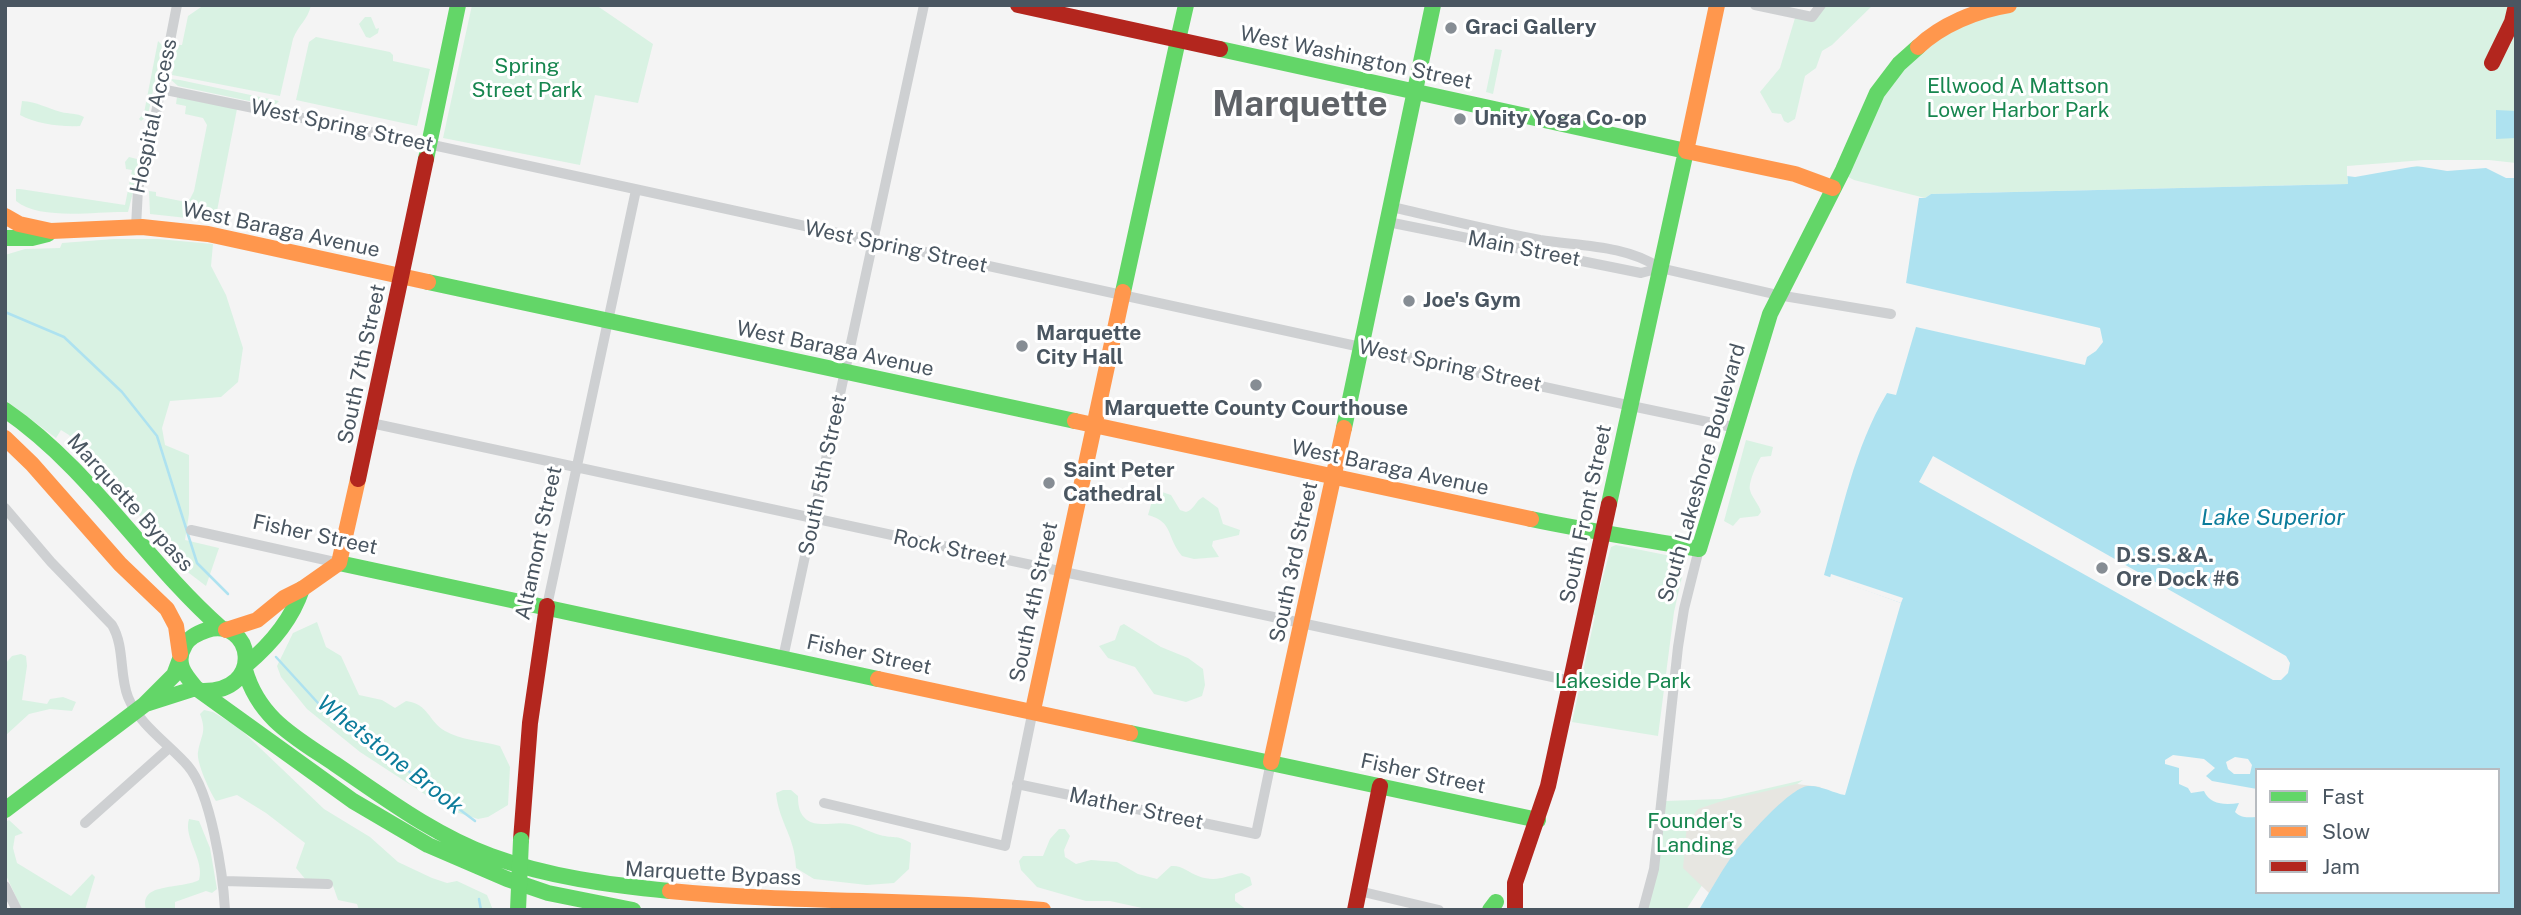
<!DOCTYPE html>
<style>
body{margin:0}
#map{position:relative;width:2521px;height:915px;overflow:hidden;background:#f4f4f4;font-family:"Public Sans",sans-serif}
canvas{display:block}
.frame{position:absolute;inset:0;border:7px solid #4a5661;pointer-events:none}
.legend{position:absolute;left:2255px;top:768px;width:245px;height:126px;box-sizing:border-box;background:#fff;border:2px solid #b7bbc0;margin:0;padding:9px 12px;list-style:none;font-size:21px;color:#4a5661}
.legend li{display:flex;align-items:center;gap:14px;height:35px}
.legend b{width:35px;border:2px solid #b7bbc0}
</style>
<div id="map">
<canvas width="2521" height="915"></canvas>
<div class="frame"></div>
<ul class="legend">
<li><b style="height:9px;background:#63d668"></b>Fast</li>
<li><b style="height:9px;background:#ff974d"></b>Slow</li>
<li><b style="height:9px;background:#b3261e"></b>Jam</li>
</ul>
</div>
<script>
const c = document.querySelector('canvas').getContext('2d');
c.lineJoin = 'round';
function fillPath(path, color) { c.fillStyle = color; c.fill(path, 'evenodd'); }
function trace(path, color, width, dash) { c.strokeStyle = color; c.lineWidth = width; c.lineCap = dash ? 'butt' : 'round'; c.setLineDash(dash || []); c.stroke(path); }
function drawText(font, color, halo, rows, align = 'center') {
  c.font = font + ' "Public Sans",sans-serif'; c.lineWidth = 6; c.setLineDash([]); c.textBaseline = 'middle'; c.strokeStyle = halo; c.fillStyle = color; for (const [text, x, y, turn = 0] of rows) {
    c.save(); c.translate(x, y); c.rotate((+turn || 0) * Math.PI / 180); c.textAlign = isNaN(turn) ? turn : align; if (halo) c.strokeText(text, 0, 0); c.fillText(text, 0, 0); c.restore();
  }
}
fillPath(new Path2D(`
 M 204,5 L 311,5 C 308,20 298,25 293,39 L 280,96 L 172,75 L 176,45 L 182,45 L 188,16 Z
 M 472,5 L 596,5 L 653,44 L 638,103 L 595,95 L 580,165 L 443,138 Z
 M 1826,5 L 1873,5 L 1832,45 L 1822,51 L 1816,68 L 1805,76 L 1795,119 L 1788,123 L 1784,121 L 1781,114 L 1772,113 L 1760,92 L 1780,68 L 1795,18 Z
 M 2009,5 L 2516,5 L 2516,111 L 2496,111 L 2496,138 L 2516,138 L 2516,163 L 2347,170 L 2348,184 L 1931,194 L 1925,198 L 1854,180 L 1841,173 L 1877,93 L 1925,40 Z
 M 365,17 L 371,17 L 376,29 L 379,28 L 378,33 L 370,38 L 366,37 L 359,24 Z
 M 316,37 L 390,52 L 393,55 L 393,61 L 430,69 L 417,126 L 296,100 L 309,42 Z
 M 158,41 L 162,45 L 161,51 L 148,115 L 141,121 L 139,119 L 144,113 Z
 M 1495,49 L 1502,50 L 1493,94 L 1486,92 Z
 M 170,79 L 180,80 L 279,101 L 275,105 L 268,105 L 178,86 Z
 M 177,97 L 237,109 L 215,221 L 150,214 L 149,191 L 156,192 L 156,196 L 181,201 L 190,199 L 194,191 L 207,125 L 203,118 L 185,114 L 186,106 L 176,104 Z
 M 22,101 C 37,102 47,108 61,112 C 69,114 77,113 84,117 L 80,126 C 61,127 36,124 20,115 Z
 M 129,157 L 137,159 L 140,165 L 128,212 C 97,211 40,221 16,201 L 16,189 L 20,189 L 125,205 L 132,170 L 126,169 L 125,162 Z
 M 114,239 L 158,239 L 213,244 L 211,266 L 226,295 L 243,348 L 238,382 L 221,397 L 170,401 L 162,428 L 165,445 L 189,455 L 189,514 L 185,540 L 219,548 L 206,586 L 185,570 L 111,481 L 69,435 L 61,430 L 56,438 L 5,400 L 5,255 L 25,249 L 60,248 L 62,243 Z
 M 1746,440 L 1773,447 L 1771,456 L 1761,457 C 1757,463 1748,483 1750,490 C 1752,498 1759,504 1761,512 L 1758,516 L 1740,518 L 1733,526 L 1724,521 Z
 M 1162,492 L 1171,495 L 1180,510 L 1186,512 C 1195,509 1195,501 1203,497 L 1218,508 L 1223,524 L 1240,530 L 1239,535 L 1213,541 L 1212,546 L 1219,557 L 1194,559 L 1182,556 C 1166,537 1174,522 1148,515 L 1154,494 Z
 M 1616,545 L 1686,559 L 1674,612 L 1658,736 L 1572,722 L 1595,616 L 1593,614 L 1611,547 Z
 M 317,622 L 326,647 L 341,656 L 359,695 L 382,700 L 395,708 L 406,701 C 429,704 428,721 445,731 C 461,740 482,741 500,746 L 510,767 L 508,805 L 488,817 L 478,819 L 449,810 L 360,752 L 307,709 L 281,677 L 277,666 L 293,633 Z
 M 1124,624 L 1161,647 L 1188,658 L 1203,669 L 1205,685 L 1202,696 L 1186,702 L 1154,694 L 1135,667 L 1108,658 L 1099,646 L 1115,640 L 1120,626 Z
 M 21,654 L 26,656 L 27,666 L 22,700 L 47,704 L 50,699 L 63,697 L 76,702 L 72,711 L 50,709 L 29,714 L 5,736 L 5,664 L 12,656 Z
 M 204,710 L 213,712 L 238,727 L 324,809 L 370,837 L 398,862 L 432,878 L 447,883 L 457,881 L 487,895 L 493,910 L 359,910 L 357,904 L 338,900 L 332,883 L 306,880 L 296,868 L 305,843 L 266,813 L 237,795 L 216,801 C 210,792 196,762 198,752 C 201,734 207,733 200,714 Z
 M 1803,780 L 1761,809 L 1727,847 L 1686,910 L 1647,910 L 1666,801 L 1721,799 Z
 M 783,790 L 791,790 L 798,796 C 798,805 799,814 807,820 C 818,828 835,821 849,824 C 860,826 869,832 880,835 C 895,839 895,834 911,843 L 909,869 L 894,883 L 867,885 L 814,879 L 796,868 C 795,836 779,823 776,793 Z
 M 189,819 L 199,821 L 210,848 L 217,889 L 212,893 L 206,891 L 175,902 L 175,910 L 146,909 C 139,882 179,890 199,880 C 205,860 183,838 189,819 Z
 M 9,820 L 23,833 L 15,836 L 13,848 L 17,863 L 71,896 L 92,874 L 95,877 L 85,910 L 22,910 L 5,873 L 5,822 Z
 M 1059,829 L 1065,829 L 1070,836 L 1064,850 L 1065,857 L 1076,864 L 1091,860 L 1117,862 L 1138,874 L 1157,879 L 1171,866 C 1182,865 1188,872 1198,876 C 1217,883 1224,876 1242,873 L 1250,877 L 1252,885 L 1235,894 L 1235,901 L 1247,910 L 1151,910 L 1110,901 L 1086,901 L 1037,887 L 1021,870 L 1019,861 L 1023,856 L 1043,856 L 1050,839 Z`), '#d9f2e3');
fillPath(new Path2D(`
 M 1797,784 L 1821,787 L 1700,910 L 1709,893 L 1683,868 L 1687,824 L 1698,809 L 1719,802 Z`), '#e7e6e1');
fillPath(new Path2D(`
 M 2496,110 L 2516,111 L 2516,138 L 2496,139 Z
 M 2516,163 L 2516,910 L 1699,910 C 1709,893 1719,875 1730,859 C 1742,842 1790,787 1808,786 C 1821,785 1833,793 1845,795 L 1901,603 L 1824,575 C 1842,513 1854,448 1887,393 L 1896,395 L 1916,327 L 2085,365 L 2087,357 L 2096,351 L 2103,342 L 2100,328 L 1906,283 L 1919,198 L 1925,198 L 1931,194 L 2348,184 L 2347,169 ZM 2173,755 L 2204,759 L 2215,768 L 2206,776 L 2212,781 L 2257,789 L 2257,770 L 2498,770 L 2498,892 L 2257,892 L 2257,817 C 2248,817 2242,819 2235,812 L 2239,803 C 2225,805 2210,805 2204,791 L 2191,793 L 2188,788 L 2179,784 L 2179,768 L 2165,764 L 2165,760 ZM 2235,757 L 2248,759 L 2252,765 L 2250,774 L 2234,774 L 2228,769 L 2226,762 Z`), '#aee2f0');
fillPath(new Path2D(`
 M 2424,160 L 2489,160 L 2516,163 L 2516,178 L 2506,178 L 2486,168 L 2447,171 L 2417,166 L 2355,177 L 2347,176 L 2347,166 Z
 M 1933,456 L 2286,656 L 2290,663 L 2288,673 L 2281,680 L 2273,680 L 1919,482 Z
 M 1831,574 L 1903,598 L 1901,603 L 1830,578 Z`), '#f4f4f4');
trace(new Path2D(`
 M 5,312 L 64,337 L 122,392 L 157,436 L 197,563 L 228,594
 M 276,657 L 318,703 L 475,821
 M 479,899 L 481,910`), '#aee2f0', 2.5);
trace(new Path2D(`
 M 1755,5 L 1812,17 L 1821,5
 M 161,89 L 419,142 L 1641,408 L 1727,426 L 1738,425
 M 1392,207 C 1441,218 1491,231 1540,240 C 1580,246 1626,245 1660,268 L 1778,295 L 1891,314
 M 1388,222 L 1641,273 L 1660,268
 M 136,227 L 138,189 L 154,123 L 177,5
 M 371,423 L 1571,681
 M 5,508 L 51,562 L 112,625 C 125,647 119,674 128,697 C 139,725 169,744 188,766 C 211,793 223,874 225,910
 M 191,530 L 339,563
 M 547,606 L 636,190
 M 783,658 L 924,5
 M 1017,784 L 1256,834 L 1271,762
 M 824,803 L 1005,846 L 1033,710
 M 85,823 L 169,748
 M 224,881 L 328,884
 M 5,886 L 17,910
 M 1359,891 L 1439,910
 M 1643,910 L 1654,869 L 1678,647 L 1684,609 L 1699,549`), '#ced0d2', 10);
trace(new Path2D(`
 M 1178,40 L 1186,5
 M 1220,49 L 1686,151 L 1609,504
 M 426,159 L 458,5
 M 5,238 L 32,238 L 48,234
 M 428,282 L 1075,421
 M 1123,292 L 1178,40
 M 5,410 C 91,469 144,560 221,628
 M 1344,428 L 1433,5
 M 1531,519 C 1587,531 1643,539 1699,549 L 1770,314 L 1843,170 L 1877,93 L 1899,64 L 1918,47
 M 339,563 L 878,679
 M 246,665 C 270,645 292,619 302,589
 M 245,670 C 259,719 295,737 335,764 C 385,798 434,835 491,856 C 548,877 610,885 670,891
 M 201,691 C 267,693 252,616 207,630 C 198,633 189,637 185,645 C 174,663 185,675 196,688 L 353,801 L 428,845 L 507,879 L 548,893 L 633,910
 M 146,704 L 196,688
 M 1130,733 L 1538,820
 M 5,810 L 144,705 L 174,675 L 180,659
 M 1490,910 L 1496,902`), '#63d668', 16);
trace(new Path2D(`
 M 1717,5 L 1686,151 L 1795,174 L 1833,188
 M 1918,47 C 1941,25 1977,10 2009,5
 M 5,216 L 19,224 L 51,231 L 142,227 L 208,234 L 428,282
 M 1075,421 L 1531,519
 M 5,438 L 32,464 L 120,564 L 167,609 L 176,626 L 180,654
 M 226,630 L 257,620 L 284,598 L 302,589 L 339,563 L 358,479
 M 878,679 L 1130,733
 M 1033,710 L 1123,292
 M 1271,762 L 1344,428
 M 670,891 C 794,903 919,899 1043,910`), '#ff974d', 16);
trace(new Path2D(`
 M 1018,5 L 1220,49
 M 2492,63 L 2512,22 L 2516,5
 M 358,479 L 426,159
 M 521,840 L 530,723 L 547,606
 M 1355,910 L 1380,786
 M 1515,910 L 1515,883 L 1548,786 L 1609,504`), '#b3261e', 16);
trace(new Path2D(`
 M 518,910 L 521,840`), '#63d668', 16);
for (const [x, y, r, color] of [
 [1451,28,7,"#868d94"],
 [1460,119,7,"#868d94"],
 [1409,301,7,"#868d94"],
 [1022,346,7,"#868d94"],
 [1256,385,7,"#868d94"],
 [1049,483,7,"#868d94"],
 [2102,568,7,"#868d94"]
]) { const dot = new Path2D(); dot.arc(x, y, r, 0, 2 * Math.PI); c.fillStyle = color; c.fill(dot); trace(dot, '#fff', 2.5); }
drawText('bold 21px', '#4a5661', '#fff', [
 ["Graci Gallery",1465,28],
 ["Unity Yoga Co-op",1474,119],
 ["Joe's Gym",1423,301],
 ["Marquette",1036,334],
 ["City Hall",1036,358],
 ["Marquette County Courthouse",1256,409,"center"],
 ["Saint Peter",1063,471],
 ["Cathedral",1063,495],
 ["D.S.S.&A.",2116,556],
 ["Ore Dock #6",2116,580]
], 'left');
drawText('21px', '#4a5661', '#fff', [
 ["West Washington Street",1356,58,12],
 ["Hospital Access",154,116,-78],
 ["West Spring Street",342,126,12],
 ["West Baraga Avenue",281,230,12],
 ["West Spring Street",896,247,12],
 ["Main Street",1524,249,11],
 ["West Baraga Avenue",835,349,12],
 ["South 7th Street",362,364,-78],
 ["West Spring Street",1450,366,12],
 ["West Baraga Avenue",1390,468,12],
 ["South Lakeshore Boulevard",1702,473,-74],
 ["South 5th Street",823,475,-78],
 ["Marquette Bypass",130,503,48],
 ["South Front Street",1586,514,-78],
 ["Fisher Street",315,535,12],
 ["Altamont Street",539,543,-78],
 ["Rock Street",950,549,12],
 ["South 3rd Street",1294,562,-78],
 ["South 4th Street",1034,602,-78],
 ["Fisher Street",869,655,12],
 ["Fisher Street",1423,774,12],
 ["Mather Street",1136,809,12],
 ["Marquette Bypass",713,874,3]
]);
drawText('21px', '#17864f', '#fff', [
 ["Spring",527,67],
 ["Street Park",527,91],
 ["Ellwood A Mattson",2018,87],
 ["Lower Harbor Park",2018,111],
 ["Lakeside Park",1623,682],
 ["Founder's",1695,822],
 ["Landing",1695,846]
]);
drawText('italic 23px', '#0c7c9b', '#fff', [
 ["Lake Superior",2273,518],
 ["Whetstone Brook",390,755,38]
]);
drawText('bold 35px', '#5f6368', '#fff', [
 ["Marquette",1300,105]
]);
</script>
